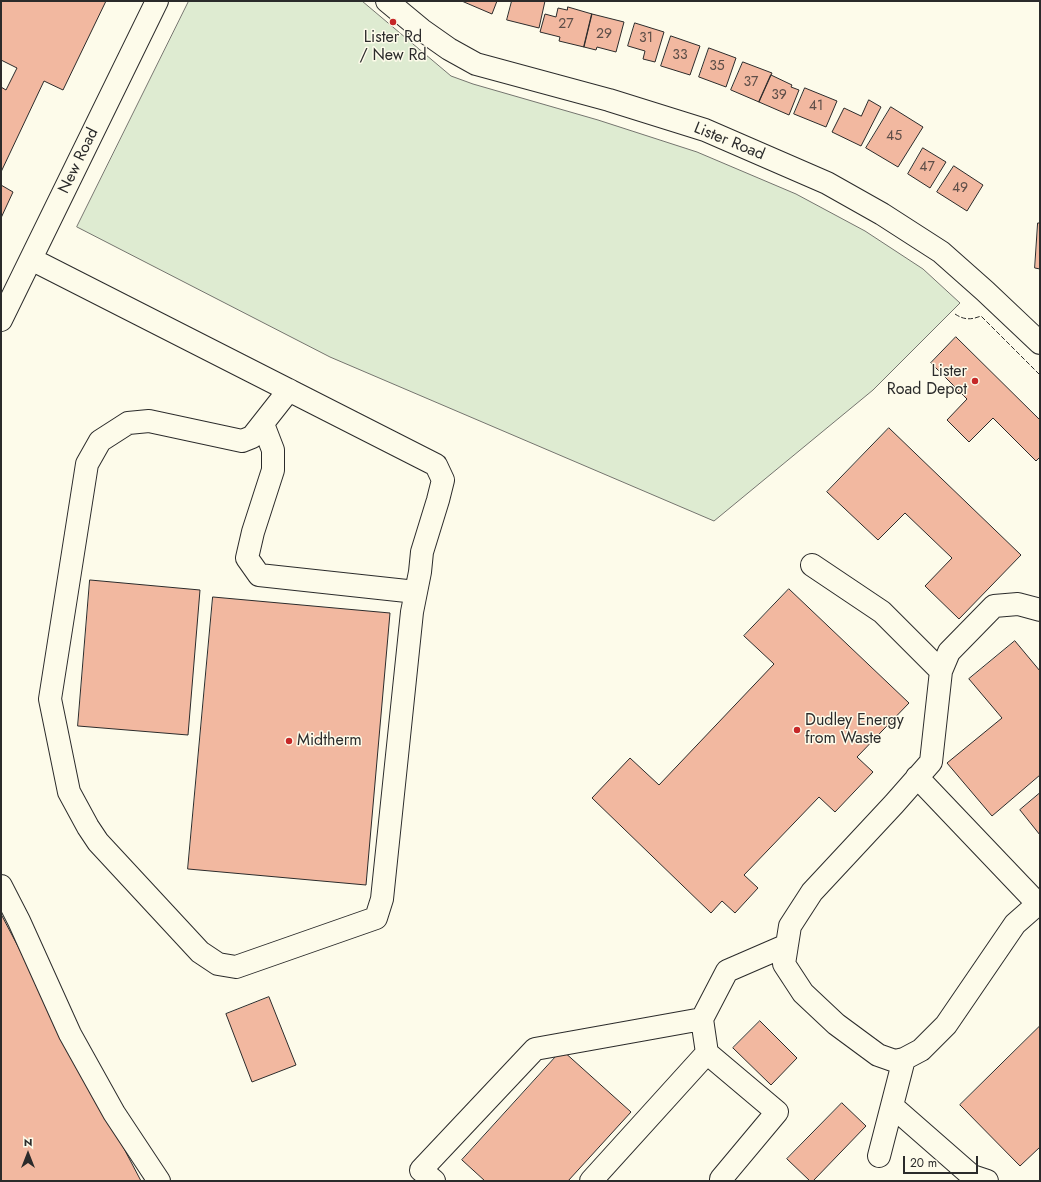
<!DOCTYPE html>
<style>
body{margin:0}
#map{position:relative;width:1041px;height:1182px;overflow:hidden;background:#fdfbea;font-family:Jost,sans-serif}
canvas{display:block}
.frame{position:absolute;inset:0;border:2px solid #2b2b2b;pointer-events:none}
.north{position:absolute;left:8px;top:1134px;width:40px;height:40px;-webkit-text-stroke:3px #fdfbea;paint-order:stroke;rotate:0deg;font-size:11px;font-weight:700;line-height:16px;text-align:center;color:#2b2b2b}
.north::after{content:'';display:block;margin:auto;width:14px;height:18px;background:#2b2b2b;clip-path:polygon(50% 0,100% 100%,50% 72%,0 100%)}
.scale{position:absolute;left:903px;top:1156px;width:75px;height:18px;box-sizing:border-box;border:2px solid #2b2b2b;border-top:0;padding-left:5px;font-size:12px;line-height:14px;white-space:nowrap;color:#2b2b2b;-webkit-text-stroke:3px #fdfbea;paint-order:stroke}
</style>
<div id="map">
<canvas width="1041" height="1182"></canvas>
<div class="frame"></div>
<div class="north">N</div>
<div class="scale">20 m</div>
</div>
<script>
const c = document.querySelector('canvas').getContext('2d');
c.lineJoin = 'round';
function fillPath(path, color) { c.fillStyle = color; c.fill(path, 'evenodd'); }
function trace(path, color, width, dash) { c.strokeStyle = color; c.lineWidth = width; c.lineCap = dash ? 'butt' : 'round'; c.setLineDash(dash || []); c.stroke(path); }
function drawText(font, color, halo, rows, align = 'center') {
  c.font = font + ' Jost,sans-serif'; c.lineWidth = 3; c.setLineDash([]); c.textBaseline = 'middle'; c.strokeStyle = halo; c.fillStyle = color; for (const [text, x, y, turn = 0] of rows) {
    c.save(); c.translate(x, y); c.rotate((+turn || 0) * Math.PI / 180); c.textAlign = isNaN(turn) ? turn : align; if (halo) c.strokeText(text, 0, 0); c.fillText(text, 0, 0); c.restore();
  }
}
const green = new Path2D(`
 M 189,1 L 362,1 L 451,76 L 473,84 L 598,120 L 697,152 L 796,194 L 865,231 L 923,269 L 960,303 L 873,390 L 714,521 L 330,357 L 77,227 Z`);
fillPath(green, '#deebd1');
trace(green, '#74746e', 1);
const building = new Path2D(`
 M 1,1 L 106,1 L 63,90 L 44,81 L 1,172 L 1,87 L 6,90 L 17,68 L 1,60 Z
 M 465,1 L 497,1 L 492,14 L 464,2 Z
 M 512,1 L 545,1 L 539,28 L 507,20 Z
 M 568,7 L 592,14 L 584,47 L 559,41 L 560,37 L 540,32 L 545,14 L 556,17 L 558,8 L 567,10 Z
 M 592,14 L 624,22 L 616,52 L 597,47 L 596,50 L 584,47 Z
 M 635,23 L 664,32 L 655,62 L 643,59 L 645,51 L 628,46 Z
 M 671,36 L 700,46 L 690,75 L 661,66 Z
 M 709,48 L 736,58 L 726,87 L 699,77 Z
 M 743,62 L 772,73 L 759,102 L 731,90 Z
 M 771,75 L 792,85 L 791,87 L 799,90 L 789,115 L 759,102 Z
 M 805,88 L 837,101 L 826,127 L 794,114 Z
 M 869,100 L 881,107 L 861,146 L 832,132 L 844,108 L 861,116 Z
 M 891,107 L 923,127 L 898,167 L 866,148 Z
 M 923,148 L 946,162 L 930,188 L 908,174 Z
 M 954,166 L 983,185 L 967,211 L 937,192 Z
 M 1,185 L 13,192 L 1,218 Z
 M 1038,223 L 1040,223 L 1040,269 L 1035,268 Z
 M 956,337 L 1040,420 L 1040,457 L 1036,461 L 993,418 L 969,442 L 947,420 L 967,399 L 931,363 Z
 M 889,428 L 1021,555 L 959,619 L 925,586 L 952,558 L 905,513 L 878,540 L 827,492 Z
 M 90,580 L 200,590 L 188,735 L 78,726 Z
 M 789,589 L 909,703 L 857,757 L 873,772 L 835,812 L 819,797 L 744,875 L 758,888 L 735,913 L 722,901 L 711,913 L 592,798 L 630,758 L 659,785 L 774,664 L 744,636 Z
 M 213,597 L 390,613 L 366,885 L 188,869 Z
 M 1015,641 L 1040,671 L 1040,775 L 992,816 L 947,763 L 1002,718 L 969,679 Z
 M 1040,793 L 1040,835 L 1020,810 Z
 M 1,914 L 141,1181 L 1,1181 Z
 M 269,997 L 296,1065 L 252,1082 L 226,1014 Z
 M 760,1021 L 797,1058 L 771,1085 L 733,1048 Z
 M 1040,1026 L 1040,1147 L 1020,1166 L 960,1105 Z
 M 562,1050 L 631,1112 L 568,1181 L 485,1181 L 462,1160 Z
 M 842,1103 L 866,1126 L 813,1181 L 810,1181 L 787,1159 Z`);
fillPath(building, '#f2b8a0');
trace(building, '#2b2b2b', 1);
const minor = new Path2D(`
 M 387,1 L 422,30 L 449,49 L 476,64 L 609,100 L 705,130 L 827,183 L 882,214 L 941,252 L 985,291 L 1040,343
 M 31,259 L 436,465 L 443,480 L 438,500 L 422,552 L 420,572 L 412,612 L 382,899 L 376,918 L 236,967 L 218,964 L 200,952 L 98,842 L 88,827 L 69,792 L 50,699 L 87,464 L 100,441 L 128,423 L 149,421 L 242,441 L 252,437 L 289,390
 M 1,320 L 157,1
 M 263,424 L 273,450 L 273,470 L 253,532 L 247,558 L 259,575 L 416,592
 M 812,565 L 882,612 L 941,671
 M 1040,610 L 1018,604 L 994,606 L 949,652 L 941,671 L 931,762 L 894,804 L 812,892 L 790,926 L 784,964 L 803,993 L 836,1024 L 878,1055 L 895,1061 L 904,1059 L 921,1050 L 946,1025 L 1015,924 L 1040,902
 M 917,777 L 1038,904
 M 1,886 L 19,921 L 70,1034 L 114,1113 L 159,1181
 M 707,1053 L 777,1112 L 721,1179
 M 892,1106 L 972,1176 L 987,1181
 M 879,1156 L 904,1059
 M 434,1181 L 421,1170 L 535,1049 L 702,1019
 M 591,1181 L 707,1053 L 702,1019 L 727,971 L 787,945`);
trace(minor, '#2b2b2b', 24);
trace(minor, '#fdfbea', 22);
trace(new Path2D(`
 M 955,314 C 964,320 971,320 981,316 L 1040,375`), '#2b2b2b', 1, [5, 2]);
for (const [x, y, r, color] of [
 [393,22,4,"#c62828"],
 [975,381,4,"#c62828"],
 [797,730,4,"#c62828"],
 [289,741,4,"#c62828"]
]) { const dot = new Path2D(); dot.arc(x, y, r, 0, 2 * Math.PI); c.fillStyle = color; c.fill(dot); trace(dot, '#fdfbea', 1.5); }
drawText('14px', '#5d4e48', null, [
 ["27",566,25],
 ["29",604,35],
 ["31",646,39],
 ["33",680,56],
 ["35",717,67],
 ["37",751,83],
 ["39",779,96],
 ["41",816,107],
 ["45",894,137],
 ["47",927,168],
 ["49",960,189]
]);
drawText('16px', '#2b2b2b', '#fdfbea', [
 ["Lister Rd",393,38,"center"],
 ["/ New Rd",393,56,"center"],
 ["Lister",967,372,"right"],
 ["Road Depot",967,390,"right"],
 ["Dudley Energy",805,721],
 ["from Waste",805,739],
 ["Midtherm",297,741]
], 'left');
drawText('16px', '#2b2b2b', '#fdfbea', [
 ["Lister Road",729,142,22],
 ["New Road",79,161,-64]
]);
</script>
